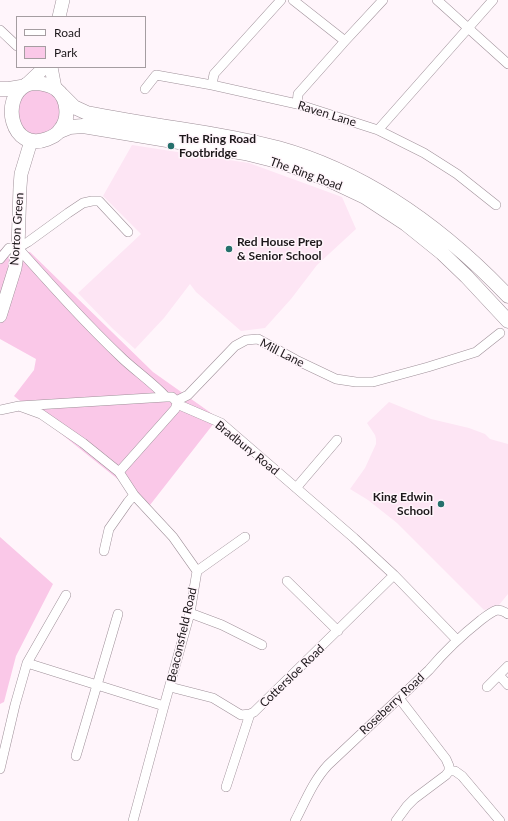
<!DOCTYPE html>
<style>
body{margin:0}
#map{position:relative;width:508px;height:821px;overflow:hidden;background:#fff5fb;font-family:Lato,sans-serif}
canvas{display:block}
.legend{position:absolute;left:16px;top:16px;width:130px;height:52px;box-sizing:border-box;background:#fff5fb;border:1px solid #a59da1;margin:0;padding:5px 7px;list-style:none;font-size:12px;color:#1d181b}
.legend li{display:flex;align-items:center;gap:8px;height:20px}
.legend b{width:20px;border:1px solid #a59da1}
</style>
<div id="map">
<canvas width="508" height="821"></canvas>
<ul class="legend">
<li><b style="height:5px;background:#fff"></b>Road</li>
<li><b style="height:11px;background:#fac8e8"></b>Park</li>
</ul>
</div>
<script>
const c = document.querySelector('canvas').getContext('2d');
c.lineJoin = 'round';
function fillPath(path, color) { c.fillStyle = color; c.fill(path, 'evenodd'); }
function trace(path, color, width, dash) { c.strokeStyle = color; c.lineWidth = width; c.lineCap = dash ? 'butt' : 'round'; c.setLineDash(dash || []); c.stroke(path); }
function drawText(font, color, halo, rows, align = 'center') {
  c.font = font + ' Lato,sans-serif'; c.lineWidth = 3; c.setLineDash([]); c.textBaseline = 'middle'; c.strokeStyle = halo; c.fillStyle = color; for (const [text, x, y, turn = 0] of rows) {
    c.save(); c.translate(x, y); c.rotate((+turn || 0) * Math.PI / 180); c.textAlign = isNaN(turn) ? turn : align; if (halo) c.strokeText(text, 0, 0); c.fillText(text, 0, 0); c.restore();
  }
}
fillPath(new Path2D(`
 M 132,145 L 249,163 L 342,197 L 356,229 L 317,265 L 291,299 L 265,328 L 241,331 L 196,292 L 190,284 L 164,318 L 135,349 L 112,328 L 78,293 L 141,234 L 103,196 Z
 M 389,402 L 431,419 L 469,428 L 485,434 L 490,439 L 508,444 L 508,594 L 499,605 L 484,610 L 397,523 L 368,500 L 350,489 L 365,468 L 376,444 L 376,439 L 375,435 L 367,423 Z`), '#fde5f4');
fillPath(new Path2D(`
 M 34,89 L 48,91 L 55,96 L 59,103 L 60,118 L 51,131 C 32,136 33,137 18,123 L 17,102 L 27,92 Z
 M 2,249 L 30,252 L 153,372 L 218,418 L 150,505 L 14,396 L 34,370 L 36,359 L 0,339 L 0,250 Z
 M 0,537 L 53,584 L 16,656 L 4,702 L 0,704 Z`), '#fac8e8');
const minor = new Path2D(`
 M 293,0 L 345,41
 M 437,0 L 508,64
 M 0,30 L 17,46
 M 212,85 L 214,74 L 281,0
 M 145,89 L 156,75 L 212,85 L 297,104 L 378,130 L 424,153 L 457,174 L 496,205
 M 297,104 L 298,94 L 345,41 L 383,0
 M 378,130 L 493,0
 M 18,248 C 52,286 86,324 123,359 C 137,372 153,383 166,397 L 172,397 L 176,401 L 177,404 L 221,423 L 354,538 L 394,575 L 457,640
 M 0,259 L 9,248 L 18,248 L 28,242 L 68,213 L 83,203 L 92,201 L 99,201 L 128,232
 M 176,401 L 188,395 L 235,346 L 246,340 L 258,339 L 296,360 L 336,379 L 356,382 L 373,382 L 428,367 L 476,352 L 500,333
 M 19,406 L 41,414 L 83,443 L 119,472 L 134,495 L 173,537 L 197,571 L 190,613 L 164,706 L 133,821
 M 0,410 L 19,406 L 166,397
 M 119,472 L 175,409 L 177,404
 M 296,488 L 337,440
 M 104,551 L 109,529 L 128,502 L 134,495
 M 197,571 L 245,537
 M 287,581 L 338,631
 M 190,613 L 222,625 L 262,645
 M 27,663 L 164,706
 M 499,675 L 508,685
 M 170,687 L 213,698 L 241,715 L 250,714 L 254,712 L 394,575
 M 487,687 L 508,666
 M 399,698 L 446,759 L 449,766 L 449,771 L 455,771 L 462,776 L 500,821
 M 76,756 L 118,614
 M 0,769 L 15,705 L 27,663 L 66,595
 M 226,787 L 250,714
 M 295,821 C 305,802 313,781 328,765 L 429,670 C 445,651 462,635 481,620 C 485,617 491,612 497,610 C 500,610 505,612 508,614
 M 396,821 L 407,806 L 414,799 L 446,775 L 449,771`);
const secondary = new Path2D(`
 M 59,17 L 63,0
 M 51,67 L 55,88
 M 27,84 L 45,67
 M 0,316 L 15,268 L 18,248 L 20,187 L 21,174 L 31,141`);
const primary = new Path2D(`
 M 38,83 C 44,84 51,85 56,89 C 68,98 70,119 60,130 C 57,135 52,137 47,139 C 11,153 0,98 26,85 C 30,83 34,83 38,83 Z
 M 0,89 L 9,89 L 21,87
 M 62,95 L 74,107 L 87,113 C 118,119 149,124 180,129 C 213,134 246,140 278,148 C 368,173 444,229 508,296
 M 60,131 L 70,127 L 83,126 L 245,153 L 281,162 L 329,180 L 365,197 L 406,224 L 442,253 L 466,276 L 508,321`);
trace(minor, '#9f9099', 10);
trace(secondary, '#9f9099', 14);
trace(primary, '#9f9099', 15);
trace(minor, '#fff', 9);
trace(secondary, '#fff', 13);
trace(primary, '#fff', 14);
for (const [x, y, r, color] of [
 [171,146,4,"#25706c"],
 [229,249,4,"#25706c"],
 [441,504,4,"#25706c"]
]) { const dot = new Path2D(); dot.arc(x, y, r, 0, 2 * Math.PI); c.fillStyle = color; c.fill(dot); trace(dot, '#fff5fb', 1.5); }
drawText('12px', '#1d181b', '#fff5fb', [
 ["Raven Lane",327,114,17],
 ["The Ring Road",306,174,20],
 ["Norton Green",17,229,-86],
 ["Mill Lane",282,353,27],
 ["Bradbury Road",247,448,39],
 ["Beaconsfield Road",182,635,-77],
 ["Cottersloe Road",292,676,-44],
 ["Roseberry Road",392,704,-43]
]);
drawText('bold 12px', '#1d181b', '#fff5fb', [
 ["The Ring Road",179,139],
 ["Footbridge",179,153],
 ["Red House Prep",237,242],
 ["& Senior School",237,256],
 ["King Edwin",433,497,"right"],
 ["School",433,511,"right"]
], 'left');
</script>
